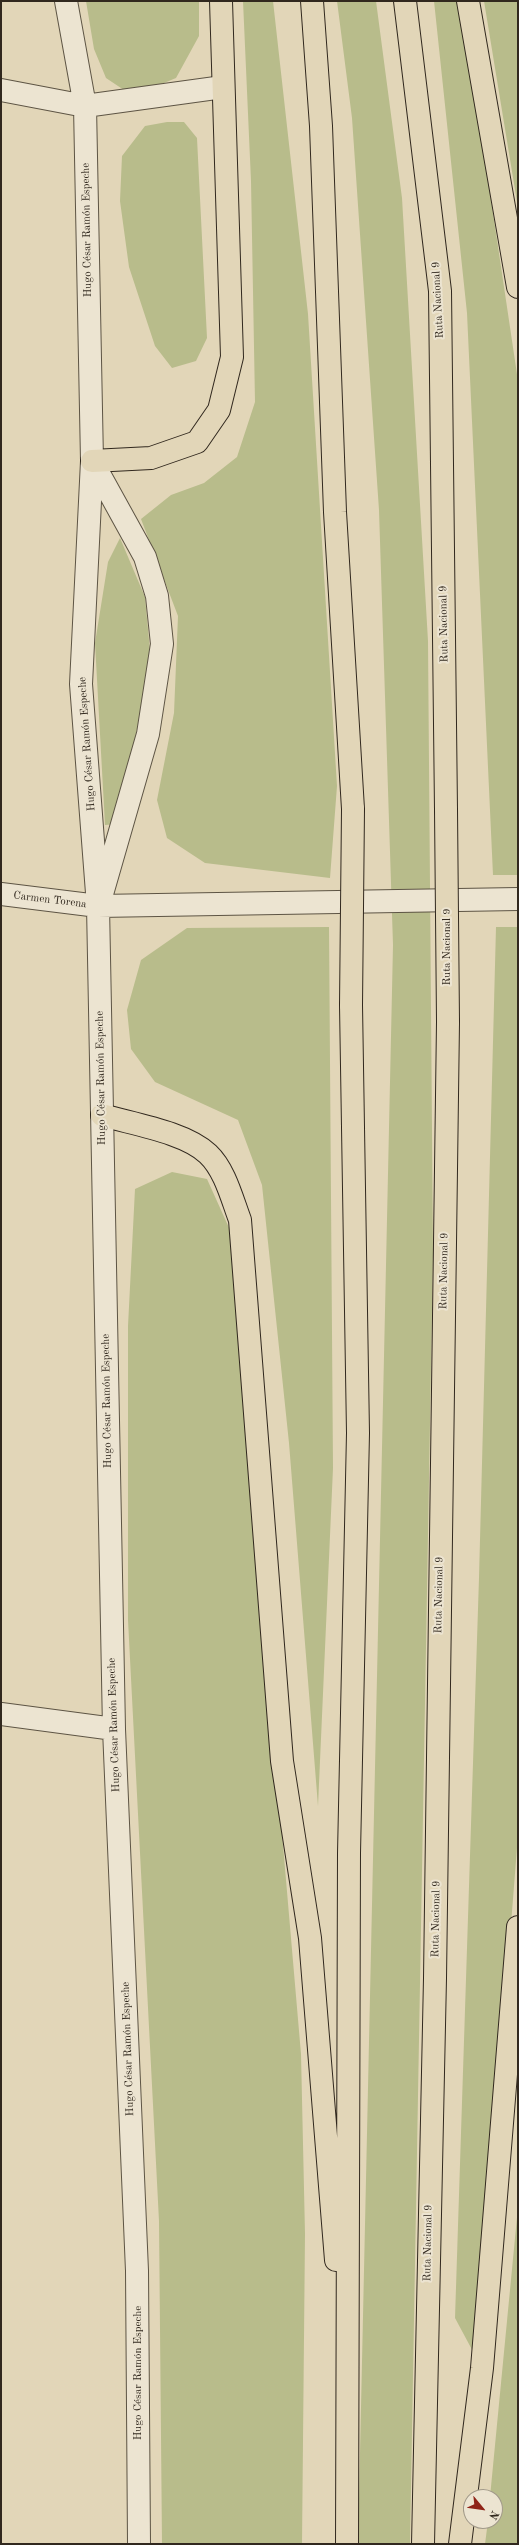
<!DOCTYPE html>
<meta charset="utf-8">
<style>
body{margin:0}
#map{position:relative;width:519px;height:2545px;overflow:hidden;background:#e2d6b8;font-family:"Old Standard TT",serif}
canvas{display:block}
.frame{position:absolute;inset:0;border:2px solid #31281e;pointer-events:none}
.north{position:absolute;left:463px;top:2489px;width:40px;height:40px;box-sizing:border-box;background:#ece4d1;border:1px solid #a19989;border-radius:50%;rotate:119deg;font-size:11px;font-weight:700;line-height:16px;text-align:center;color:#31281e}
.north::after{content:'';display:block;margin:auto;width:14px;height:18px;background:#8f2418;clip-path:polygon(50% 0,100% 100%,50% 72%,0 100%)}
</style>
<div id="map">
<canvas width="519" height="2545"></canvas>
<div class="frame"></div>
<div class="north">N</div>
</div>
<script>
const c = document.querySelector('canvas').getContext('2d');
c.lineJoin = 'round';
function fillPath(path, color) { c.fillStyle = color; c.fill(path, 'evenodd'); }
function trace(path, color, width, dash) { c.strokeStyle = color; c.lineWidth = width; c.lineCap = dash ? 'butt' : 'round'; c.setLineDash(dash || []); c.stroke(path); }
function drawText(font, color, halo, rows, align = 'center') {
  c.font = font + ' "Old Standard TT",serif'; c.lineWidth = 4; c.setLineDash([]); c.textBaseline = 'middle'; c.strokeStyle = halo; c.fillStyle = color; for (const [text, x, y, turn = 0] of rows) {
    c.save(); c.translate(x, y); c.rotate((+turn || 0) * Math.PI / 180); c.textAlign = isNaN(turn) ? turn : align; if (halo) c.strokeText(text, 0, 0); c.fillText(text, 0, 0); c.restore();
  }
}
fillPath(new Path2D(`
 M 86,1 L 199,1 L 199,36 L 176,78 L 147,90 L 124,90 L 106,78 L 94,49 Z
 M 243,1 L 273,1 L 308,314 L 337,786 L 330,878 L 205,863 L 167,838 L 157,800 L 174,713 L 178,616 L 141,519 L 171,495 L 204,483 L 237,457 L 255,402 L 251,181 Z
 M 337,1 L 376,1 L 402,198 L 428,641 L 433,1254 L 410,2544 L 358,2544 L 393,945 L 379,510 L 352,118 Z
 M 434,1 L 458,1 L 475,92 L 518,381 L 518,875 L 493,875 L 467,313 Z
 M 484,1 L 518,1 L 518,208 Z
 M 167,122 L 184,122 L 197,138 L 207,338 L 196,361 L 172,368 L 155,346 L 129,267 L 120,201 L 122,156 L 145,126 Z
 M 120,538 L 145,597 L 151,662 L 117,824 L 105,825 L 95,643 L 108,562 Z
 M 329,927 L 333,1468 L 318,1806 L 289,1443 L 262,1185 L 238,1120 L 155,1082 L 131,1049 L 127,1010 L 141,960 L 187,928 Z
 M 496,927 L 518,927 L 518,1835 L 477,2359 L 455,2318 L 479,1578 Z
 M 172,1172 L 207,1179 L 230,1230 L 301,2054 L 305,2234 L 302,2544 L 162,2544 L 159,2221 L 128,1620 L 128,1326 L 135,1189 Z
 M 518,2207 L 518,2544 L 485,2544 L 488,2521 L 495,2521 L 495,2497 L 490,2497 Z`), '#b8bc8b');
const minor = new Path2D(`
 M 66,1 L 85,106 L 92,461 L 81,684 L 98,906 L 114,1729 L 137,2271 L 139,2544
 M 1,90 L 85,106 L 223,87
 M 92,461 L 145,557 L 157,596 L 162,644 L 148,734 L 102,894
 M 1,894 L 98,906 L 518,899
 M 1,1714 L 114,1729`);
const highway = new Path2D(`
 M 312,1 L 321,126 L 335,512 L 353,809
 M 405,1 L 440,291 L 446,810
 M 468,1 L 518,287
 M 92,461 L 151,458 L 197,442 L 219,410 L 232,357 L 221,1
 M 102,1115 C 132,1124 185,1132 208,1154 C 225,1170 232,1199 240,1220 L 282,1761 L 310,1938 L 336,2260
 M 347,2544 L 349,1853 L 358,1433 L 351,1005
 M 423,2544 L 435,1978 L 448,1022
 M 460,2544 L 482,2368 L 518,1927`);
trace(minor, '#5d5444', 24);
trace(highway, '#31281e', 24);
trace(minor, '#ece4d1', 22);
trace(highway, '#e2d6b8', 22);
const highwayBridge = new Path2D(`
 M 446,810 L 448,1022
 M 351,1005 L 353,809`);
trace(highwayBridge, '#31281e', 24, []);
trace(highwayBridge, '#e2d6b8', 22);
drawText('11px', '#31281e', '#ece4d1', [
 ["Hugo César Ramón Espeche",87,230,-91],
 ["Ruta Nacional 9",438,300,-93],
 ["Ruta Nacional 9",444,624,-91],
 ["Hugo César Ramón Espeche",87,744,-94],
 ["Carmen Torena",50,900,7],
 ["Ruta Nacional 9",447,947,-90],
 ["Hugo César Ramón Espeche",101,1078,-91],
 ["Ruta Nacional 9",444,1271,-89],
 ["Hugo César Ramón Espeche",107,1401,-91],
 ["Ruta Nacional 9",439,1595,-89],
 ["Hugo César Ramón Espeche",114,1725,-92],
 ["Ruta Nacional 9",436,1919,-89],
 ["Hugo César Ramón Espeche",128,2049,-92],
 ["Ruta Nacional 9",428,2243,-89],
 ["Hugo César Ramón Espeche",138,2373,-90]
]);
</script>
